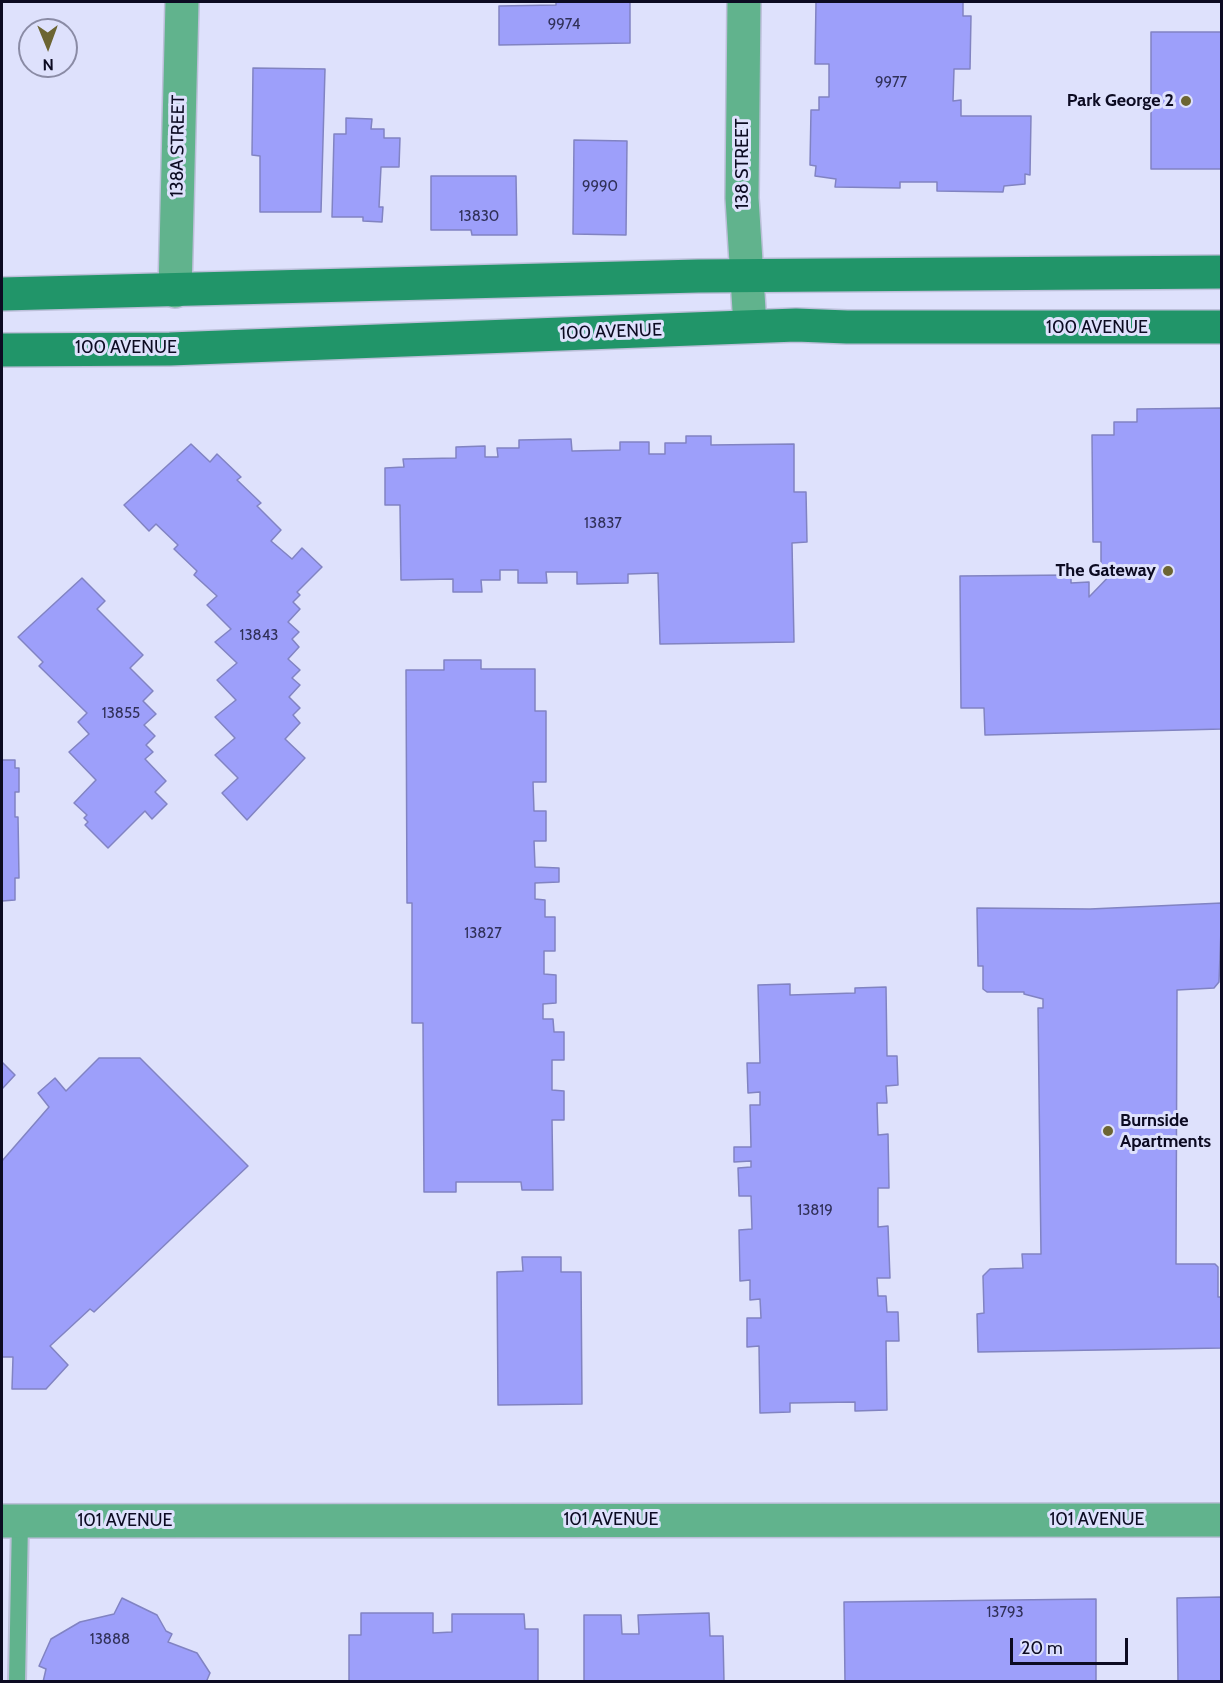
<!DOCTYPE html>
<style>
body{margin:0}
#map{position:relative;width:1223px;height:1683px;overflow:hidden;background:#dee1fc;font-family:Cabin,sans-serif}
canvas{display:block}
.frame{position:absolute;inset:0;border:3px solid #0c0b22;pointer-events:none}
.north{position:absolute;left:18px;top:18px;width:60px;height:60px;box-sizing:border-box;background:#dee1fc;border:2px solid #8a8ba5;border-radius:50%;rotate:179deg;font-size:16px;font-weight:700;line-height:24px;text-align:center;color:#0c0b22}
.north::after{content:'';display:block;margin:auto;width:21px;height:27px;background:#6c6532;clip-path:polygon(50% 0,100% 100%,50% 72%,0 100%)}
.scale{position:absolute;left:1010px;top:1638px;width:118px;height:27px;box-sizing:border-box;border:3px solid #0c0b22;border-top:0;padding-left:8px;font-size:18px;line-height:21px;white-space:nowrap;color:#0c0b22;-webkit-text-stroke:4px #dee1fc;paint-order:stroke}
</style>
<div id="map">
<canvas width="1223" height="1683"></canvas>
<div class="frame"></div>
<div class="north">N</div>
<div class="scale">20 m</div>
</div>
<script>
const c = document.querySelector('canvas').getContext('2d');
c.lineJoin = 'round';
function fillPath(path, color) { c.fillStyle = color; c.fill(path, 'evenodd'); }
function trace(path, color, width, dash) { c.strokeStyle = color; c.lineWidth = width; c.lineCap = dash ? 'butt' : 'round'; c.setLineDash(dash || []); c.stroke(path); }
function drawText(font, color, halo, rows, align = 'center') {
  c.font = font + ' Cabin,sans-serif'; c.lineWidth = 6; c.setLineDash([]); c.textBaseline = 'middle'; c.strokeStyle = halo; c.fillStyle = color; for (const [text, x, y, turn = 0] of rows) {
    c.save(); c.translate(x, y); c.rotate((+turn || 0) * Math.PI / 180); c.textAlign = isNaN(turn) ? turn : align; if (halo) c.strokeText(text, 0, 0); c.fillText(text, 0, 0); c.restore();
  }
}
const building = new Path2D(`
 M 556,2 L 630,2 L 630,43 L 499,45 L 499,6 L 556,5 Z
 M 816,2 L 963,2 L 963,16 L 971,16 L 970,69 L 954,69 L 953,101 L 961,100 L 961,116 L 1031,116 L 1030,175 L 1025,174 L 1025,184 L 1004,186 L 1003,192 L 937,191 L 937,182 L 900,182 L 900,188 L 835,187 L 836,179 L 815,176 L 816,166 L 810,165 L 811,110 L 819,110 L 819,97 L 829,97 L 829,64 L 815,64 Z
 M 1151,32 L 1222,32 L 1222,169 L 1151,169 Z
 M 253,68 L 325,69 L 321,212 L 260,212 L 260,156 L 252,155 Z
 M 346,118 L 372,119 L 371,129 L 384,129 L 384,138 L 400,138 L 399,167 L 381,167 L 379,207 L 383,207 L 382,222 L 363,221 L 363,217 L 332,217 L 334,134 L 346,134 Z
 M 574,140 L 627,141 L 626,235 L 573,234 Z
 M 431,176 L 516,176 L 517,235 L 472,235 L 471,230 L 431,230 Z
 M 1222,408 L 1222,729 L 985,735 L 984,708 L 961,708 L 960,576 L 1071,575 L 1071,583 L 1089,582 L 1089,597 L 1118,567 L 1101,567 L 1101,542 L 1093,542 L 1092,435 L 1114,435 L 1114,422 L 1137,422 L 1137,409 Z
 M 686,436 L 711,436 L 711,445 L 794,444 L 794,492 L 806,492 L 807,542 L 792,543 L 794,642 L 660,644 L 658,573 L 628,574 L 628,583 L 577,584 L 577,572 L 546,572 L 547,583 L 518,583 L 518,570 L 500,570 L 500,580 L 481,580 L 482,592 L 453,592 L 453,579 L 401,580 L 400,505 L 385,505 L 385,468 L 404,467 L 403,459 L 456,458 L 456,447 L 485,446 L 485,457 L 498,457 L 497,448 L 519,448 L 519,440 L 571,439 L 572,451 L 620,450 L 620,442 L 649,442 L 649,454 L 665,454 L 665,443 L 686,443 Z
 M 191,444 L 210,462 L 217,454 L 241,477 L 237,480 L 261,503 L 257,506 L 281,530 L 271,541 L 292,559 L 302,548 L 322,567 L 297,592 L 300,595 L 293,602 L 300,609 L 288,622 L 299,632 L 292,639 L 299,647 L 288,659 L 300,670 L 292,678 L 300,685 L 289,697 L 300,708 L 293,715 L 300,723 L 285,739 L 305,758 L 247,820 L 222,793 L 238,778 L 215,755 L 235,738 L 215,717 L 236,700 L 217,680 L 237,663 L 215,642 L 231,629 L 207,605 L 217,596 L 194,575 L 197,571 L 174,549 L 178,545 L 156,524 L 149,531 L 124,505 Z
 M 82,578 L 105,601 L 97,609 L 143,655 L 130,668 L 153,691 L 143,701 L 156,714 L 144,725 L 155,736 L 146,745 L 153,752 L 145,759 L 166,781 L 155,792 L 167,804 L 152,819 L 145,811 L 108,848 L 85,825 L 88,822 L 84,818 L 87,815 L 74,803 L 96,780 L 69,752 L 89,734 L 78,722 L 87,713 L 39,666 L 43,662 L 18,637 Z
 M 444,660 L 481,660 L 481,669 L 535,669 L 535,711 L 546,711 L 546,782 L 533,782 L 534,811 L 546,811 L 546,841 L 534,841 L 535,867 L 559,868 L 559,882 L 535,883 L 535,899 L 545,900 L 545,917 L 555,917 L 555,951 L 544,951 L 544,974 L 556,975 L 556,1003 L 543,1004 L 543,1019 L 553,1019 L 554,1032 L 564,1032 L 564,1060 L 552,1060 L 552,1090 L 564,1091 L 564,1120 L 552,1120 L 553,1190 L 522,1190 L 521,1182 L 456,1182 L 456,1192 L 424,1192 L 423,1023 L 412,1023 L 412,903 L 407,903 L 406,670 L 444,670 Z
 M 2,760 L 15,760 L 15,768 L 19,768 L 19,792 L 15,792 L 15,817 L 18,817 L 19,878 L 15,878 L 15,900 L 2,901 Z
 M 1222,903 L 1219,982 L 1214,988 L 1177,990 L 1176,1264 L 1215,1264 L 1218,1267 L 1218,1297 L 1222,1297 L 1222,1348 L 978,1352 L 977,1314 L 984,1313 L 983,1276 L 990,1269 L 1023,1268 L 1022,1254 L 1041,1254 L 1038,1008 L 1043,1008 L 1043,999 L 1024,994 L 1024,992 L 987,992 L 983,989 L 983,966 L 978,966 L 977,908 L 1090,909 Z
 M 790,984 L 790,995 L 855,993 L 855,988 L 886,987 L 887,1056 L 897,1056 L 898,1085 L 886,1086 L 887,1103 L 877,1103 L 878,1135 L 888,1134 L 889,1188 L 878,1188 L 878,1227 L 888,1226 L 890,1278 L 877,1278 L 878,1296 L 886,1296 L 887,1312 L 898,1312 L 899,1341 L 886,1341 L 887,1410 L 855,1411 L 855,1402 L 790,1403 L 790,1412 L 760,1413 L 759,1346 L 747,1347 L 747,1318 L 761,1318 L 760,1299 L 750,1300 L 750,1280 L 740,1281 L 739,1230 L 752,1229 L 751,1196 L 739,1196 L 738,1168 L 751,1167 L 751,1161 L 734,1162 L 734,1147 L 751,1147 L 750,1105 L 760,1105 L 760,1092 L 748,1093 L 747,1063 L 760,1063 L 758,985 Z
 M 99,1058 L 140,1058 L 248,1166 L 94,1312 L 90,1309 L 50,1346 L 68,1365 L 46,1389 L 12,1389 L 13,1357 L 2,1357 L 2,1161 L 49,1107 L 38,1093 L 55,1078 L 66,1091 Z
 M 2,1062 L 15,1075 L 2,1089 Z
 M 522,1257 L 561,1257 L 561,1272 L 581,1272 L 582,1404 L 498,1405 L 497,1272 L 523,1271 Z
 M 1222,1597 L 1222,1682 L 1178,1682 L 1177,1598 Z
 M 122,1598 L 157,1615 L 166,1631 L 172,1634 L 168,1642 L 197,1653 L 210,1673 L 207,1680 L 210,1682 L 43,1682 L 46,1669 L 39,1666 L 51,1639 L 80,1622 L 114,1614 Z
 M 1096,1599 L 1096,1682 L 845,1682 L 844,1602 Z
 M 361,1613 L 433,1613 L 433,1633 L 452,1632 L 452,1614 L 524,1614 L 525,1629 L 538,1629 L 538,1682 L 349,1682 L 349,1635 L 361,1635 Z
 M 709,1613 L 710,1636 L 723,1636 L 724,1682 L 584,1682 L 584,1615 L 621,1615 L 622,1634 L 639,1634 L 638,1615 Z`);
fillPath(building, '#9d9ffa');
trace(building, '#8183c2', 1.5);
const lane = new Path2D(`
 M 17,1682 L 20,1521`);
const street = new Path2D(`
 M 744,2 L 742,198 L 750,326
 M 175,291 L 182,2
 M 2,1521 L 1222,1520`);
const secondary = new Path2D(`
 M 2,294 L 698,276 L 1222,272
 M 2,350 L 170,349 L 796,325 L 847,327 L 1222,327`);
trace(lane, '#bcbfd9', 20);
trace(street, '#bcbfd9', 36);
trace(secondary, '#bcbfd9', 36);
trace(lane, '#61b38d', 16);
trace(street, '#61b38d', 33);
trace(secondary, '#219569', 33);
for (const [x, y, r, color] of [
 [1186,101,6,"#6c6532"],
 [1168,571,6,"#6c6532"],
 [1108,1131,6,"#6c6532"]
]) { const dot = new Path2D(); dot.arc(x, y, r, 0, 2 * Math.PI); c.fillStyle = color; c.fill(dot); trace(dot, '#dee1fc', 2); }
drawText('15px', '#303058', null, [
 ["9974",564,25],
 ["9977",891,83],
 ["9990",600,187],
 ["13830",479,217],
 ["13837",603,524],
 ["13843",259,636],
 ["13855",121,714],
 ["13827",483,934],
 ["13819",815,1211],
 ["13793",1005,1613],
 ["13888",110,1640]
]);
drawText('bold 18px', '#0c0b22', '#dee1fc', [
 ["Park George 2",1174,101],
 ["The Gateway",1156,571],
 ["Burnside",1120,1121,"left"],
 ["Apartments",1120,1142,"left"]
], 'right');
drawText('18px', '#0c0b22', '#dee1fc', [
 ["138A STREET",178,146,-89],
 ["138 STREET",743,164,-90],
 ["100 AVENUE",1097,328],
 ["100 AVENUE",611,332,-2],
 ["100 AVENUE",126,348],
 ["101 AVENUE",611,1520],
 ["101 AVENUE",1097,1520],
 ["101 AVENUE",125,1521]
]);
</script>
